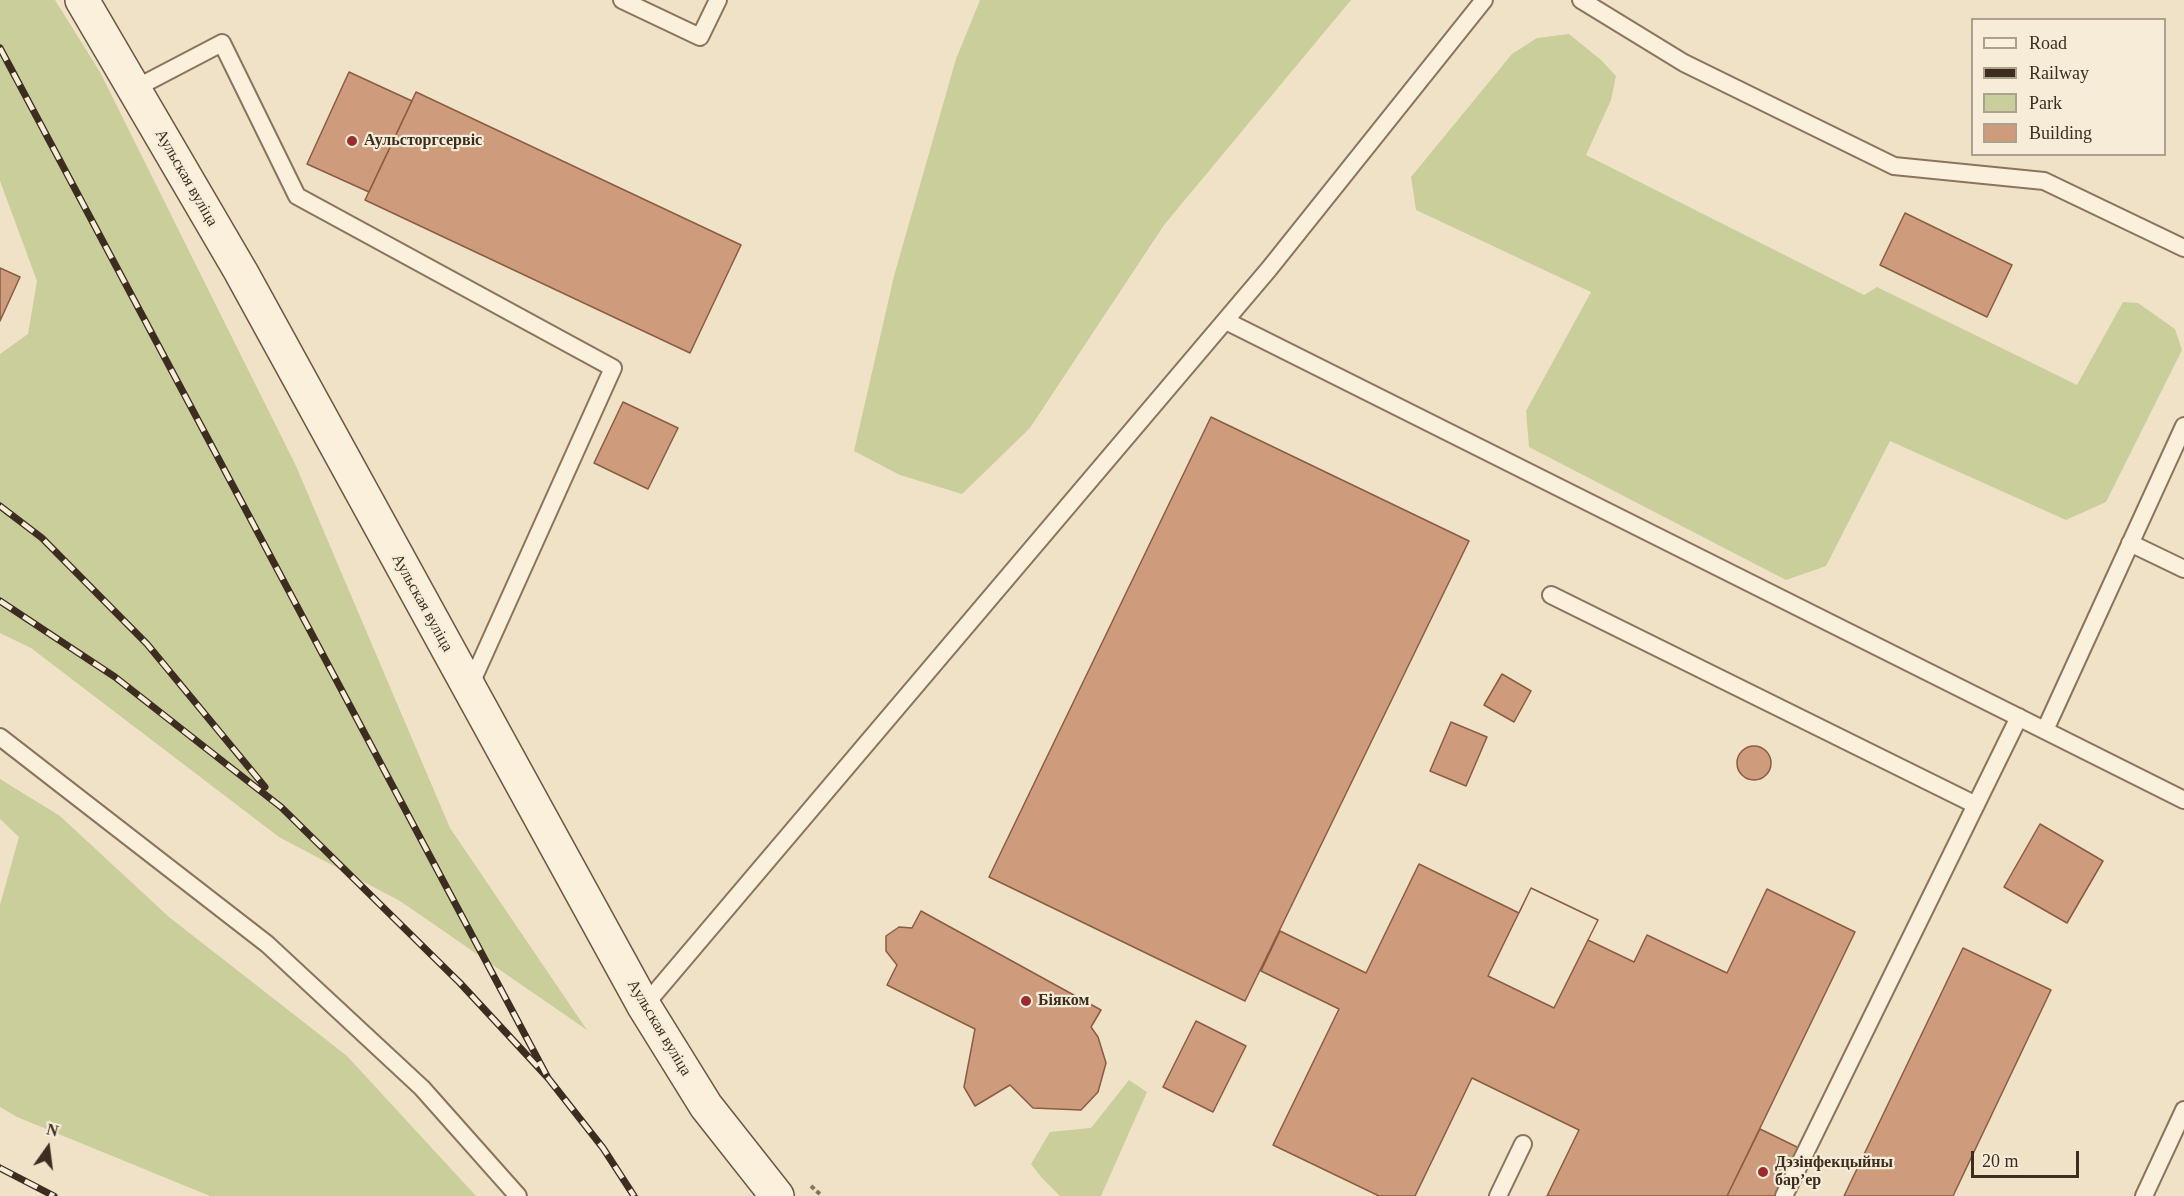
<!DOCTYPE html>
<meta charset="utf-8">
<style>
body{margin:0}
#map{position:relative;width:2184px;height:1196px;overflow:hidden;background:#efe2c7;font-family:"Times New Roman",serif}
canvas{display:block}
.legend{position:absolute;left:1971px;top:18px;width:195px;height:138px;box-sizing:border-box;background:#f6ecd7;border:2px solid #aca08e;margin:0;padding:8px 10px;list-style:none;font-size:18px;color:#3c2d20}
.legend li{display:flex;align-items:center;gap:12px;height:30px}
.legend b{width:30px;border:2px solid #aca08e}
.north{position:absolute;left:18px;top:1118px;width:60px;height:60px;-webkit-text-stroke:4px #f6ecd7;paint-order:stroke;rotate:14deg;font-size:16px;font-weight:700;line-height:24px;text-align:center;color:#3c2d20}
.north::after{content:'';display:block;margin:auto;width:21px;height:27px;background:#3c2d20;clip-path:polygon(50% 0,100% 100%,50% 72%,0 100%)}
.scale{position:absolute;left:1971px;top:1151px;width:108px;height:27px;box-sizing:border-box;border:3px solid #3c2d20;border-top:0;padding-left:8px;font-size:18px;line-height:21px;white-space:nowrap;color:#3c2d20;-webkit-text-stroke:4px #f6ecd7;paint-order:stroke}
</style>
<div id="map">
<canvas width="2184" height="1196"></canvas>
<ul class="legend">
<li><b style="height:8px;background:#faf0db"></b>Road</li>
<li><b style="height:8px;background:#3c2d20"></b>Railway</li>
<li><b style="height:16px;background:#cace9b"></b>Park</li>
<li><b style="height:16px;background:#ce9c7d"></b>Building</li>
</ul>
<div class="north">N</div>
<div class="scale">20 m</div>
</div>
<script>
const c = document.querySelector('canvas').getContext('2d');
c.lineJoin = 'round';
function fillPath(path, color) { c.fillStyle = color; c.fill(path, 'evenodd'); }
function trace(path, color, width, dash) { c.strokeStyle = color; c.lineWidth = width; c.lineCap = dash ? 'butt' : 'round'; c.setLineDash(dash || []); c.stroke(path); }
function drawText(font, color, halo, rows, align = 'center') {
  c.font = font + ' "Times New Roman",serif'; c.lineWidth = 4.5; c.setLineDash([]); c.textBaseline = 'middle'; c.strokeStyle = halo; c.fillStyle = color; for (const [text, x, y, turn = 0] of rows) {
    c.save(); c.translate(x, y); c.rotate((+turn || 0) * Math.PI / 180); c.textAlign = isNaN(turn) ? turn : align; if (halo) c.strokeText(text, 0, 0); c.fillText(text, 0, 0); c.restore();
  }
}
fillPath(new Path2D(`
 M 0,0 L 55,0 L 100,72 L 296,466 L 450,828 L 587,1030 L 400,901 L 279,837 L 31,648 L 0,633 L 0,354 L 28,334 L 37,281 L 0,181 Z
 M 980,0 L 1351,0 L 1164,225 L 1030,428 L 962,494 L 900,475 L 854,451 L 894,276 L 956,59 Z
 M 1569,34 L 1601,60 L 1616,76 L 1611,100 L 1586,155 L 1864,295 L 1877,287 L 2077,385 L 2123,302 L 2138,303 L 2175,329 L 2182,350 L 2106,502 L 2066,520 L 1890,441 L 1826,566 L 1786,580 L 1529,447 L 1526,411 L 1591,292 L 1416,210 L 1411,177 L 1512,54 L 1537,38 Z
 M 0,779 L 60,816 L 169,917 L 347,1056 L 476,1196 L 210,1196 L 17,1117 L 0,1107 L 0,905 L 19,837 L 0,819 Z
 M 1129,1080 L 1147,1092 L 1101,1196 L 1060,1196 L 1042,1178 L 1031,1164 L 1050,1132 L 1091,1128 Z`), '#cace9b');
const building = new Path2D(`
 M 349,72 L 412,101 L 369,192 L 307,164 Z
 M 416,92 L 741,245 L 690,353 L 365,200 Z
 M 1905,213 L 2012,265 L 1987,317 L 1880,265 Z
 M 0,268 L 20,277 L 0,321 Z
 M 623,402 L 678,428 L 648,489 L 594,463 Z
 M 1211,417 L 1469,541 L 1245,1001 L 989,877 Z
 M 1502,674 L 1531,691 L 1514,722 L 1484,705 Z
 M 1451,722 L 1487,737 L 1466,786 L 1430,771 Z
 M1737 763a17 17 0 1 1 34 0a17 17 0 1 1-34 0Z
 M 2040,824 L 2103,861 L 2067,923 L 2004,887 Z
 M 1419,864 L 1519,913 L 1531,888 L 1598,920 L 1588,940 L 1634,962 L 1647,935 L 1727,973 L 1767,889 L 1855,932 L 1727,1196 L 1547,1196 L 1579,1130 L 1472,1078 L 1415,1196 L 1379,1196 L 1273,1145 L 1339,1009 L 1261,971 L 1280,931 L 1366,973 Z
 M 1531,888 L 1598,920 L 1554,1008 L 1488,976 Z
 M 921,911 L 1101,1010 L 1091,1027 L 1098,1037 L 1106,1063 L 1098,1092 L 1081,1110 L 1033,1108 L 1010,1085 L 975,1106 L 964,1087 L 975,1029 L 887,985 L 897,965 L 886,951 L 886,936 L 899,927 L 912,928 Z
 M 1963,948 L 2051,990 L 1953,1196 L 1844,1196 Z
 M 1196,1021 L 1246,1046 L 1213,1112 L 1163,1087 Z
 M 1760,1129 L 1799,1148 L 1775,1196 L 1727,1196 Z`);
fillPath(building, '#ce9c7d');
trace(building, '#8b5c41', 1.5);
const lane = new Path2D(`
 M 622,0 L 700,37 L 718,0
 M 1581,0 L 1684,63 L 1894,166 L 2044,181 L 2184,248
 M 134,89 L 222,43 L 297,196 L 613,368 L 469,688
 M 1226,321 L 2184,800
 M 2130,543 L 2184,569
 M 1551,595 L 1976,805
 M 2045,730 L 2184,426
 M 0,737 L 267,944 L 422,1088 L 518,1196
 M 644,1006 L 1269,269 L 1484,0
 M 1498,1196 L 1523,1144
 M 1784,1196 L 2019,717
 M 2144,1196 L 2184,1110`);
const secondary = new Path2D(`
 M 82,0 L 241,272 L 644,1006 L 706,1106 L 777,1196`);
trace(lane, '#8c745c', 20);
trace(secondary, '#6e553f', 36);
trace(new Path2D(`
 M 811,1186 L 822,1196`), '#8c745c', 4, [4.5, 3]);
trace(lane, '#faf0db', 16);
trace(secondary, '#faf0db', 33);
const rail = new Path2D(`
 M 0,48 L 548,1078
 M 0,506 L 42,538 L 147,644 L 265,787
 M 0,601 L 115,677 L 281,807 L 460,983 L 548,1078 L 603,1148 L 634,1196
 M 0,1168 L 54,1196`);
trace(rail, '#3c2d20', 7);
trace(rail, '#f6ecd7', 4.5, [14]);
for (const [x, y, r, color] of [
 [352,141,6,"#9c2b2f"],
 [1026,1001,6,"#9c2b2f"],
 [1763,1172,6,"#9c2b2f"]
]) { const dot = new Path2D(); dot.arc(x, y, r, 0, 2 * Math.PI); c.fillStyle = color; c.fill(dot); trace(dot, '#f6ecd7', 2); }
drawText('bold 16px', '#3c2d20', '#f6ecd7', [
 ["Аульсторгсервіс",364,141],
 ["Біяком",1038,1001],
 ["Дэзінфекцыйны",1775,1163],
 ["барʼер",1775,1181]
], 'left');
drawText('16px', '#3c2d20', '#f6ecd7', [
 ["Аульская вуліца",186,178,60],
 ["Аульская вуліца",422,603,61],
 ["Аульская вуліца",659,1028,59]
]);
</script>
